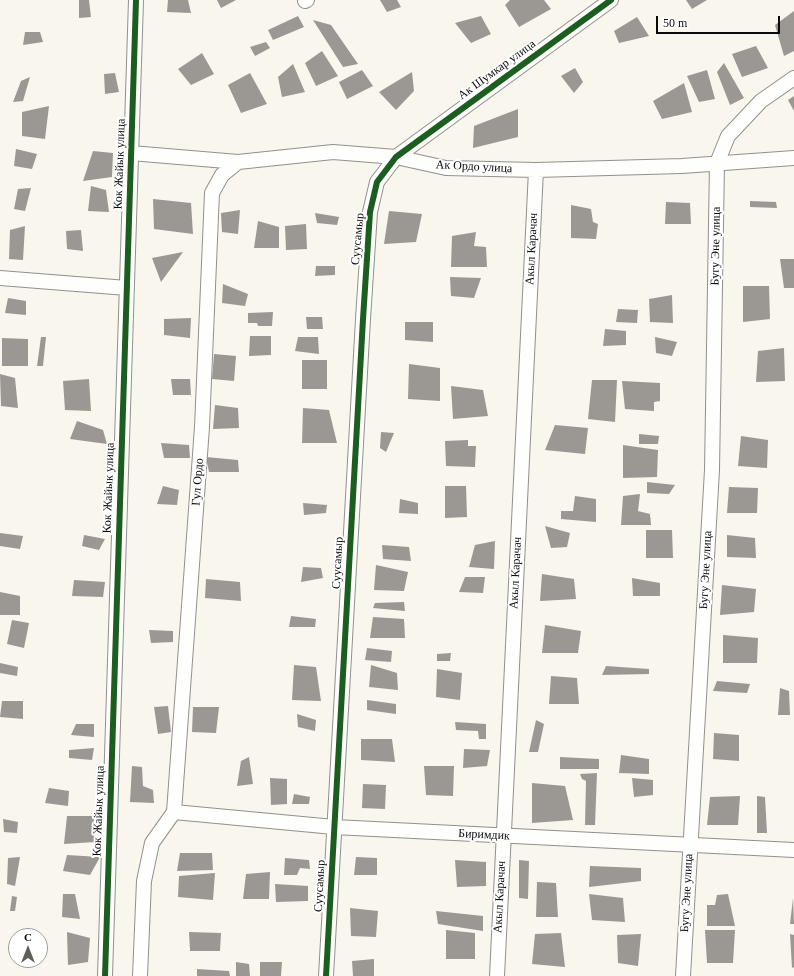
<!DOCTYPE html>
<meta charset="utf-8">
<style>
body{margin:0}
#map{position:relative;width:794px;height:976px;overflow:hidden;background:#f9f6ed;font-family:"Times New Roman",serif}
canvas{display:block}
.north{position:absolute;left:8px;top:928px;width:40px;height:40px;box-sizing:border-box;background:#fff;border:1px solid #9d9d9d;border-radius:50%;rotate:0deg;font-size:11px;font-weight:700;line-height:16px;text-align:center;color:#0a0a0a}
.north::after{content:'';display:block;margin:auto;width:14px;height:18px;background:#5e5d59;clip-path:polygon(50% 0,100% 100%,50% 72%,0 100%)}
.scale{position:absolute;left:656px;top:16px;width:124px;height:18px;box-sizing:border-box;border:2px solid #0a0a0a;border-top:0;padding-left:5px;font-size:12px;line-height:14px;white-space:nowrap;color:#0a0a0a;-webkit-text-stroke:3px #fff;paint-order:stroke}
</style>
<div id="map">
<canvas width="794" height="976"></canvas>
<div class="north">С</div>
<div class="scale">50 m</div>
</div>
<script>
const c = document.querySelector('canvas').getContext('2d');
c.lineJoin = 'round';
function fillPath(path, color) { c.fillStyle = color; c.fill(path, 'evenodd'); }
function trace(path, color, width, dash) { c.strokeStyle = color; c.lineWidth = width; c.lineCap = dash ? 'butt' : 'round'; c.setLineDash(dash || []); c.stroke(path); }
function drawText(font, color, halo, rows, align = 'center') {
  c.font = font + ' "Times New Roman",serif'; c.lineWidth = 4; c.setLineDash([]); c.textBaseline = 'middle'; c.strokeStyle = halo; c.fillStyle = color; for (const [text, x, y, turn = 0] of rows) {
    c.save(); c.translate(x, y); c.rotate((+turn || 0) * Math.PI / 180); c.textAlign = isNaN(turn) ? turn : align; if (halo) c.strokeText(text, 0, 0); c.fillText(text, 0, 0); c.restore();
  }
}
fillPath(new Path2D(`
 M 79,0 L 89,0 L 91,17 L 79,18 Z
 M 168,0 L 188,0 L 191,13 L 167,12 Z
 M 217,0 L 236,0 L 221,8 Z
 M 380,0 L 397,0 L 401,7 L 387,12 Z
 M 510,0 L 544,0 L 551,9 L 519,27 L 505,5 Z
 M 686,0 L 707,0 L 692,9 Z
 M 794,11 L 794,51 L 784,56 L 775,25 Z
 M 298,16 L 304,27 L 273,40 L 268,30 Z
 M 481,16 L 491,34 L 471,43 L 455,23 Z
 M 637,17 L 649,36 L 619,43 L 614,31 Z
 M 313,20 L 331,25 L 358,64 L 343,67 Z
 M 25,32 L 40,32 L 43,42 L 23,45 Z
 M 266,42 L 270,48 L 255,56 L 250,47 Z
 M 756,46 L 768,68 L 742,77 L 732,54 Z
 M 322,51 L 338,76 L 316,86 L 305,63 Z
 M 202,53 L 214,74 L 191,85 L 178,69 Z
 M 724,63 L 744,98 L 730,105 L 717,72 Z
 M 293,64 L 305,92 L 282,97 L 278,77 Z
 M 575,68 L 583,82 L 574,93 L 561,76 Z
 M 362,70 L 373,86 L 347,99 L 339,82 Z
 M 707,70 L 715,99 L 699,102 L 687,76 Z
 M 412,72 L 414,91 L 396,110 L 379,92 Z
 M 115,73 L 119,92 L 105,94 L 104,74 Z
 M 250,73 L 267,104 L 241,113 L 228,85 Z
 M 30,77 L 23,101 L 13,102 L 21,81 Z
 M 684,83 L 692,112 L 662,119 L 653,101 Z
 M 794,96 L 794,111 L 788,100 Z
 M 49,106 L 45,139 L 22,136 L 22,112 Z
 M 518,109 L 518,137 L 473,148 L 474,126 Z
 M 16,149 L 37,154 L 32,169 L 14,166 Z
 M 93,151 L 113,153 L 112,177 L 83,181 Z
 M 91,186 L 106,190 L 109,212 L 88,211 Z
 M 31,188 L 25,211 L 14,209 L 18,189 Z
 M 153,199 L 191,203 L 193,234 L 154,229 Z
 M 750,201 L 776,202 L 777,208 L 750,207 Z
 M 666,202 L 690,203 L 691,224 L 665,224 Z
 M 571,205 L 591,209 L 593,222 L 598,224 L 596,239 L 571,238 Z
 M 240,210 L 238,234 L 222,232 L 221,213 Z
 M 389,211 L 422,214 L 416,242 L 384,244 Z
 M 315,213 L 339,217 L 337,225 L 317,223 Z
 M 258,221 L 279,227 L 279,248 L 254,248 Z
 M 306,224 L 307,249 L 286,250 L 285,226 Z
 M 25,226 L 23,260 L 9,259 L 10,230 Z
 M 81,230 L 83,251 L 67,249 L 66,231 Z
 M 476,232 L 474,246 L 486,247 L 487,267 L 451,267 L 452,236 Z
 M 183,252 L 161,282 L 152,258 Z
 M 780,259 L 794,259 L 794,288 L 784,288 Z
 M 316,266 L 335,266 L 335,275 L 315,276 Z
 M 450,277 L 481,278 L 474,298 L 451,296 Z
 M 223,284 L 248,294 L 245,306 L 222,303 Z
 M 743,286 L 769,286 L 770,319 L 743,322 Z
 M 672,295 L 673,323 L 650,322 L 649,299 Z
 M 8,298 L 26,301 L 26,315 L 5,313 Z
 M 618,309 L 638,310 L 637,323 L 616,322 Z
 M 273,312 L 272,326 L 258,326 L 257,323 L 248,323 L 248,313 Z
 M 306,317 L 322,317 L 323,329 L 307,329 Z
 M 191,318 L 190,338 L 164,335 L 164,319 Z
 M 405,322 L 433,322 L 433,342 L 405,340 Z
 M 605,329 L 626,331 L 626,345 L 603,346 Z
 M 250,336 L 271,336 L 271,355 L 249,356 Z
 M 41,337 L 46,337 L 43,366 L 37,366 Z
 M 298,337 L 318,337 L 319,354 L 295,351 Z
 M 655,337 L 677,342 L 672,356 L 656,353 Z
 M 2,338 L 28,339 L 28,366 L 2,366 Z
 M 784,348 L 785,381 L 756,382 L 758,351 Z
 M 214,354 L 236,356 L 234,381 L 212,379 Z
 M 302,360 L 327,360 L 327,389 L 302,389 Z
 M 409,364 L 440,368 L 440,401 L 408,399 Z
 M 0,374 L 15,378 L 18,408 L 1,406 Z
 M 89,379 L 91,411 L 65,410 L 63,381 Z
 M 171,379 L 190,379 L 191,395 L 173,395 Z
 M 592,380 L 617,380 L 615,422 L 588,419 Z
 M 622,381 L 660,383 L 660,401 L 654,402 L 654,411 L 625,409 Z
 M 451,386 L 483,390 L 488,416 L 453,419 Z
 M 215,405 L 238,408 L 239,428 L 213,429 Z
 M 303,408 L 329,410 L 337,443 L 302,443 Z
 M 77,421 L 103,430 L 107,444 L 70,439 Z
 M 555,425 L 588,428 L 585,454 L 545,450 Z
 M 381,432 L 394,433 L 386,452 L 380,448 Z
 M 639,434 L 659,436 L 658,444 L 639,444 Z
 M 741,436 L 768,440 L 767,468 L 738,466 Z
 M 468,440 L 468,446 L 476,446 L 475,467 L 446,466 L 445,441 Z
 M 161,443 L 189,445 L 190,458 L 164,458 Z
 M 623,445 L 658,450 L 657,477 L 623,478 Z
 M 206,457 L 238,460 L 239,472 L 209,472 Z
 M 647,482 L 675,485 L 669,494 L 647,493 Z
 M 163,486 L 179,490 L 177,505 L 157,504 Z
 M 445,486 L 466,486 L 467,517 L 445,518 Z
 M 729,487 L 758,488 L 757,513 L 727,513 Z
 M 640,494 L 638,511 L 650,514 L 651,525 L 621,525 L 623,496 Z
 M 575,496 L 596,499 L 596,522 L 561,519 L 561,511 L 573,511 Z
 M 400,499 L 418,503 L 418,514 L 399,513 Z
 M 303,503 L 327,505 L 326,513 L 304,515 Z
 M 545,526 L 570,533 L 567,547 L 551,548 Z
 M 646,530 L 672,530 L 673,558 L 646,558 Z
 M 0,533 L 23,536 L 20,549 L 0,546 Z
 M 84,535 L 105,539 L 99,550 L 82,546 Z
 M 727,535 L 755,538 L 756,558 L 727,557 Z
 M 495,541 L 494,569 L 469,567 L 475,545 Z
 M 382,545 L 409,547 L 411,561 L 383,559 Z
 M 376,565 L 408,572 L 404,591 L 374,590 Z
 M 303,567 L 321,568 L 323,578 L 301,582 Z
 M 542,574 L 574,579 L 576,599 L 540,601 Z
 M 465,577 L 485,577 L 483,593 L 459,592 Z
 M 632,578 L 660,583 L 660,596 L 633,596 Z
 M 206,579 L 240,582 L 241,601 L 205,598 Z
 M 74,580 L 105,582 L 103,597 L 72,596 Z
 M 722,585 L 756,589 L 754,612 L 720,615 Z
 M 0,592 L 20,596 L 20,615 L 0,615 Z
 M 404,602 L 405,611 L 373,608 L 375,603 Z
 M 291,616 L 316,619 L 315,627 L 289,627 Z
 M 373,617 L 404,619 L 405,638 L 370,638 Z
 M 12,620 L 29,623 L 24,648 L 7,644 Z
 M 545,625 L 581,631 L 578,653 L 542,653 Z
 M 149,630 L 173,631 L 173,642 L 151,643 Z
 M 723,635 L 758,638 L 757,663 L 723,663 Z
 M 367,648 L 392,651 L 391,662 L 365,660 Z
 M 451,653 L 450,661 L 437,661 L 437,654 Z
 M 0,663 L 18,667 L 17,676 L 0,673 Z
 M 294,665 L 316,667 L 321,701 L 292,700 Z
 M 371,665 L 397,673 L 398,690 L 369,687 Z
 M 606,666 L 649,669 L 649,674 L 602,675 Z
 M 437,669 L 462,673 L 460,700 L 436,697 Z
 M 551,676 L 577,678 L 579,704 L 549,704 Z
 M 717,681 L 750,684 L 747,693 L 713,691 Z
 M 780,688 L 789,691 L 790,715 L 778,715 Z
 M 367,700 L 396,704 L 396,714 L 367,710 Z
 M 2,701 L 23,701 L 23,719 L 0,717 Z
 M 168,706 L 171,732 L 158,734 L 154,707 Z
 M 193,707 L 219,707 L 216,733 L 192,732 Z
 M 297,714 L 316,720 L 315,731 L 298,727 Z
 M 536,720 L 544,724 L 538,752 L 529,752 Z
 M 455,722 L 486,724 L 486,739 L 479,739 L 478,731 L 456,730 Z
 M 76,724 L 94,724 L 94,737 L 71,735 Z
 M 714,733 L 739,735 L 739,761 L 713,759 Z
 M 361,739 L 392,739 L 395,762 L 361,760 Z
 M 94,748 L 92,760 L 69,758 L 69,750 Z
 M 464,749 L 490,750 L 487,766 L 463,768 Z
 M 621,755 L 649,759 L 649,774 L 619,773 Z
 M 249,757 L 253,784 L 237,786 L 241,761 Z
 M 560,757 L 599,759 L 599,769 L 560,769 Z
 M 132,766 L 142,767 L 143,786 L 153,790 L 154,803 L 130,802 Z
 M 424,766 L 454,766 L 453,796 L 426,795 Z
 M 597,773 L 595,825 L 585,825 L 586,781 L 582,779 L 580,774 Z
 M 270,778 L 287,779 L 287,804 L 271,805 Z
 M 632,778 L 653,780 L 653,795 L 634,797 Z
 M 532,783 L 565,786 L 573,820 L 532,823 Z
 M 363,784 L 386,785 L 385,809 L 362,808 Z
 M 49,788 L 69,791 L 68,806 L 45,803 Z
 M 294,794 L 310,797 L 309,804 L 292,804 Z
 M 740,796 L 738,825 L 707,825 L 710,797 Z
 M 757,796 L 765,797 L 767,833 L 757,833 Z
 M 67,816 L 94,816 L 95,842 L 64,844 Z
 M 3,819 L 18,822 L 17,833 L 4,832 Z
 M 180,853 L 212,853 L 213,870 L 177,871 Z
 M 67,855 L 100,857 L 90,875 L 63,871 Z
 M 20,857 L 15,886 L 7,884 L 8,858 Z
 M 356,857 L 377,858 L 377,875 L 354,875 Z
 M 285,858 L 309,860 L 310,869 L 300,868 L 297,875 L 284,875 Z
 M 455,860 L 486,862 L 486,886 L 457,887 Z
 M 519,860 L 529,861 L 528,899 L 519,898 Z
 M 590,866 L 641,868 L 641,881 L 589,887 Z
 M 270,872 L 269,899 L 243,899 L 246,874 Z
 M 215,873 L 213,900 L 178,897 L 179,876 Z
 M 537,882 L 556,883 L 558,917 L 536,917 Z
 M 275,884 L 308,886 L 308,901 L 276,902 Z
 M 63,894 L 75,894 L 80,919 L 62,917 Z
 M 589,894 L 623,898 L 625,922 L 592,920 Z
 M 728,894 L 735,926 L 707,926 L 707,905 L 715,905 L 717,895 Z
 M 12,896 L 17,897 L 15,911 L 10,911 Z
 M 793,898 L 794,924 L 790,924 Z
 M 350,908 L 378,911 L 376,937 L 351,936 Z
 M 436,911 L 483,916 L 483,931 L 438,924 Z
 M 446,930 L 475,933 L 475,959 L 446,959 Z
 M 705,930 L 735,930 L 733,963 L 707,963 Z
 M 67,932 L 90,938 L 88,962 L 68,965 Z
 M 189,932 L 221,933 L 220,951 L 190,951 Z
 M 561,933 L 565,967 L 532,964 L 535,934 Z
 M 641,934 L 638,966 L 618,963 L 617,935 Z
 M 790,934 L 794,935 L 794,967 L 792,968 Z
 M 374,959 L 374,976 L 353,976 L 352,961 Z
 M 236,962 L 249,964 L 250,976 L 236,976 Z
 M 260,962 L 282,962 L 281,976 L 260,976 Z
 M 197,969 L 229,971 L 230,976 L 197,976 Z`), '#9b9894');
const minor = new Path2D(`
 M 305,1 L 307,0
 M 131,153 L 238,162 L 333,152 L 396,157 L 446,168 L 536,170 L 682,166 L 794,158
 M 0,278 L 127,288
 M 174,812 L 202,427 L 212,193 L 222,175 L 238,162
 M 174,812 L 334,827 L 794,850
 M 105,976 L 136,0
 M 140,976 L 144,881 L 152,843 L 174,812
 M 326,976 L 363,319 L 370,212 L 377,182 L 396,157 L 611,0
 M 497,976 L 536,170
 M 683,976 L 712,470 L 717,163 L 728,136 L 761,101 L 794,78`);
trace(minor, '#92908c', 16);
trace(minor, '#fefefc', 14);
trace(new Path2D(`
 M 105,976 L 136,0
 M 326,976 L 363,319 L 370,212 L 377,182 L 396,157 L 611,0`), '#1b5e20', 6);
drawText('12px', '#0a0a0a', '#fff', [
 ["Ак Шумкар улица",497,70,-36],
 ["Кок Жайык улица",120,164,-88],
 ["Ак Ордо улица",474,167,3],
 ["Суусамыр",358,239,-85],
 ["Бугу Эне улица",716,246,-89],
 ["Акыл Карачач",532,249,-87],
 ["Гул Ордо",198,482,-86],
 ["Кок Жайык улица",109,488,-88],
 ["Суусамыр",338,563,-87],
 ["Бугу Эне улица",706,570,-87],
 ["Акыл Карачач",516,573,-87],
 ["Кок Жайык улица",99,811,-88],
 ["Биримдик",484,835,3],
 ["Суусамыр",320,886,-87],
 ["Бугу Эне улица",687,893,-87],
 ["Акыл Карачач",500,897,-87]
]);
</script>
